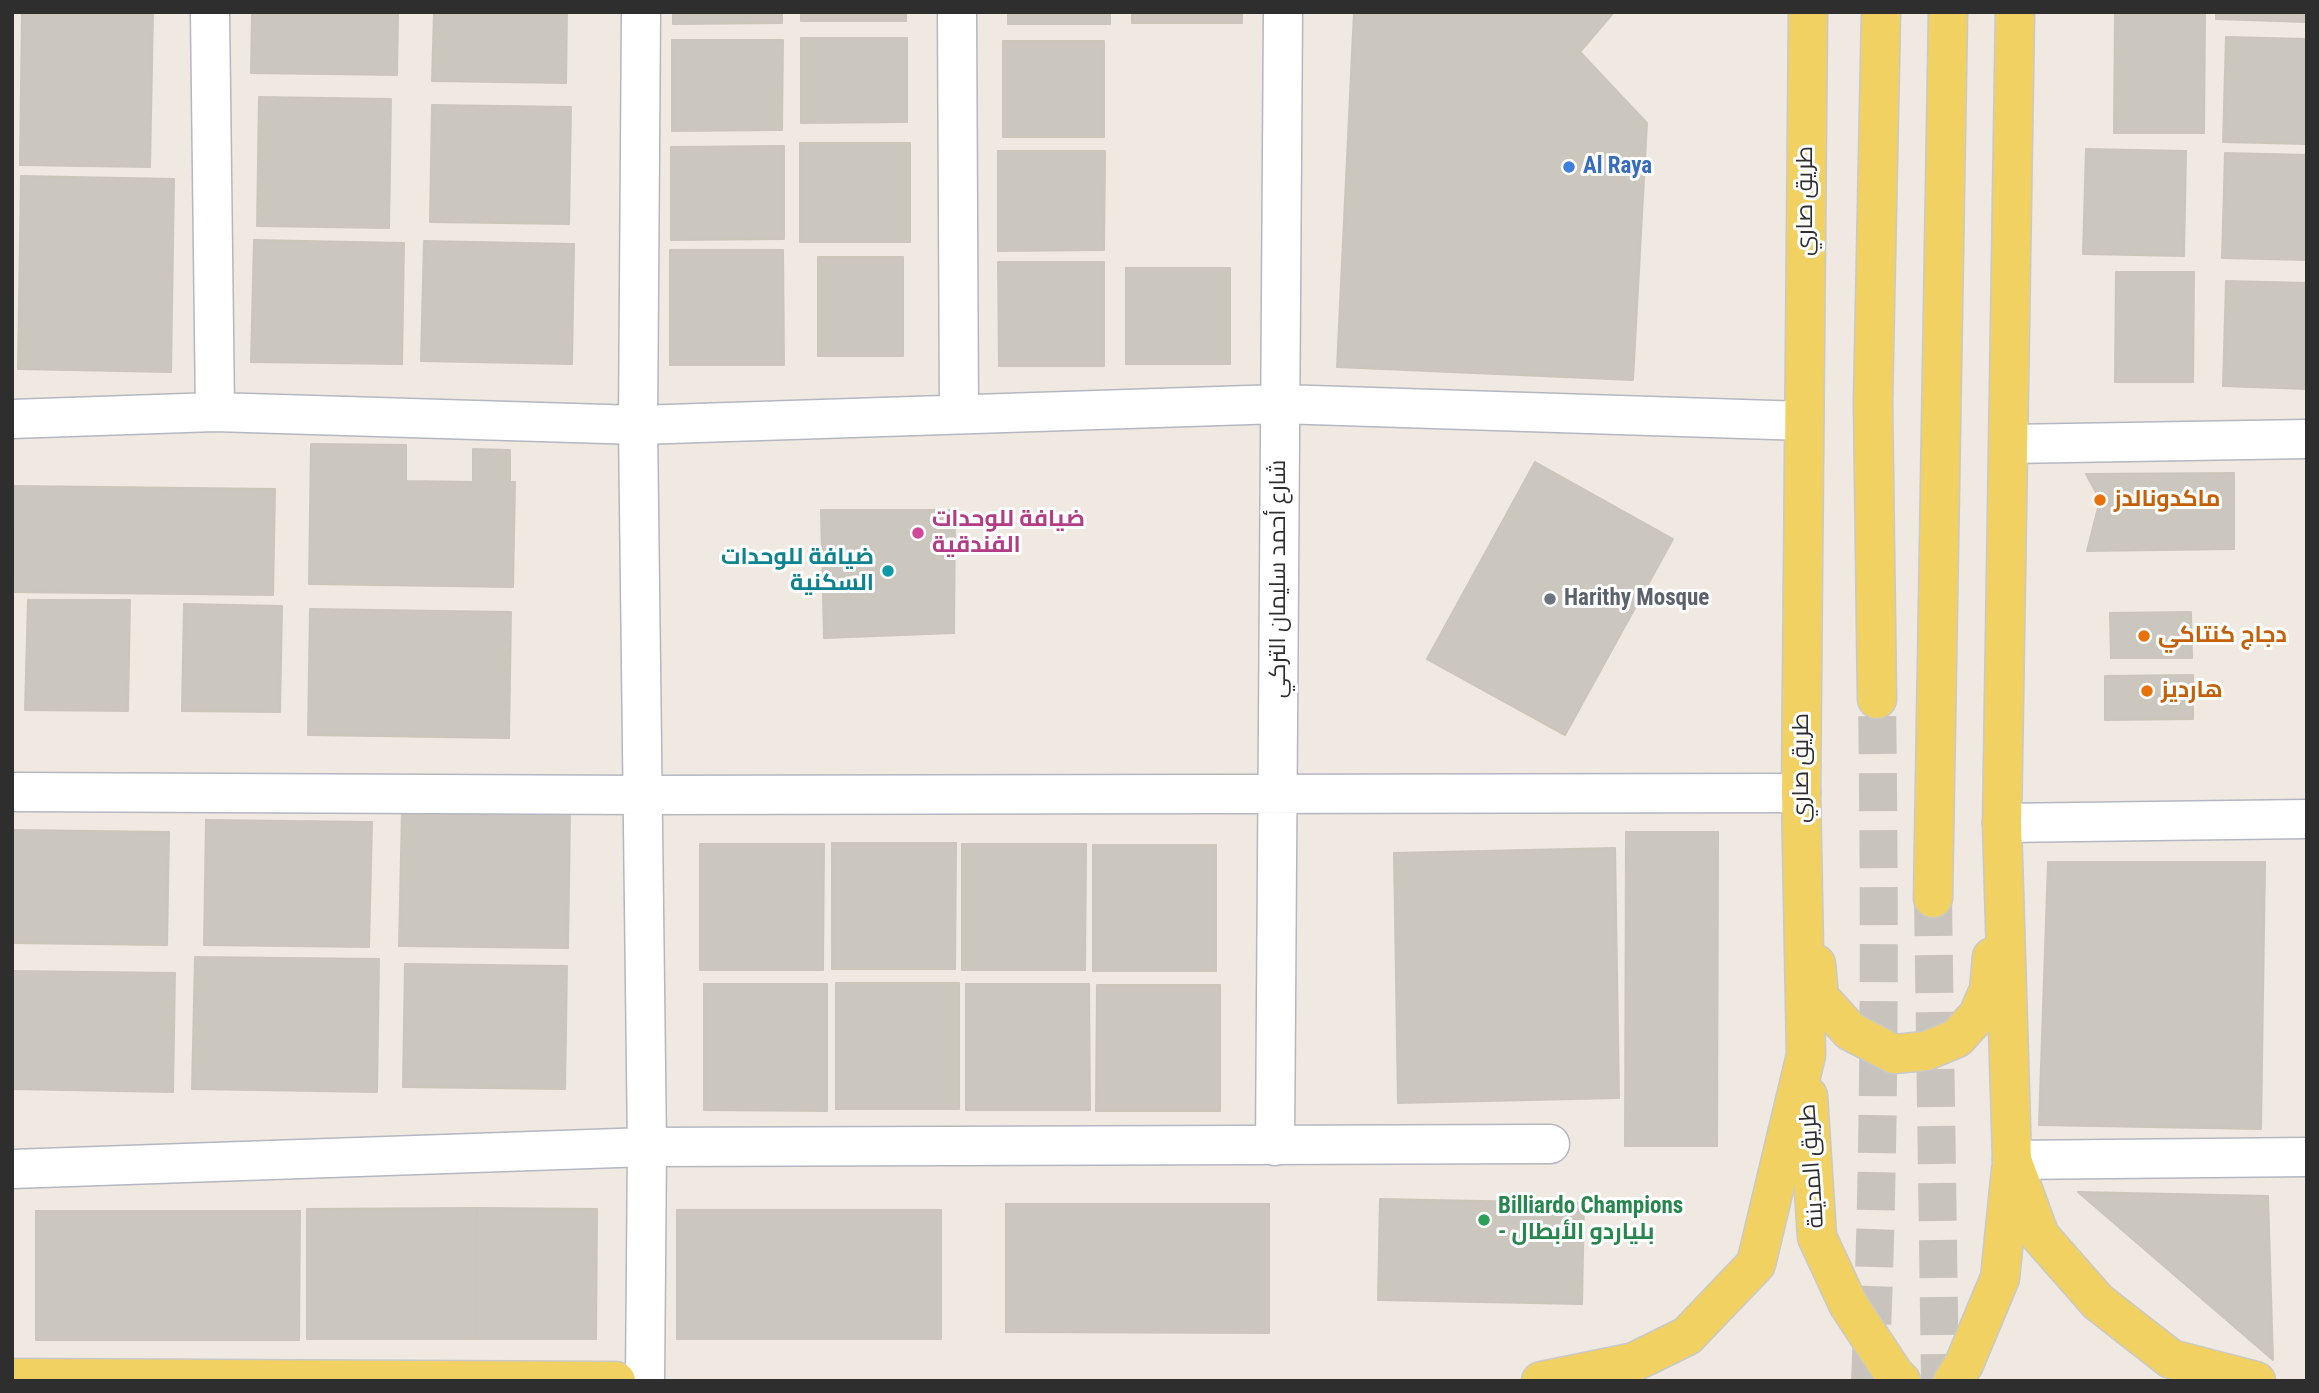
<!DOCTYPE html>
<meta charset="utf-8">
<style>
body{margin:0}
#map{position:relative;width:2319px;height:1393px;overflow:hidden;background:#efe9e1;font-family:"Roboto Condensed",sans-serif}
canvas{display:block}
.frame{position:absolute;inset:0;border:14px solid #2e2e2e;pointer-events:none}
</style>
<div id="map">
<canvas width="2319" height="1393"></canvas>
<div class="frame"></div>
</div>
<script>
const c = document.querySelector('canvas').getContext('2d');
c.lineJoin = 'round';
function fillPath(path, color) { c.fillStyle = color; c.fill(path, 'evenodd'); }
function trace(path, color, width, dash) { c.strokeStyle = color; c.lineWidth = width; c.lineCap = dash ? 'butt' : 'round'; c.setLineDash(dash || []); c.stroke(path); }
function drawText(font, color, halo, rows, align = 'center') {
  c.font = font + ' "Roboto Condensed",Cairo,sans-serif'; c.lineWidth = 6; c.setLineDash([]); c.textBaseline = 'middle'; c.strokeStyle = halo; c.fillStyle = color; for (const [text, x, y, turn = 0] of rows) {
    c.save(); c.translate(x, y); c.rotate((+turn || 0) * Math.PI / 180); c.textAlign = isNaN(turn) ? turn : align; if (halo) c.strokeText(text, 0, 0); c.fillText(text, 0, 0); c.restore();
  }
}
const building = new Path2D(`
 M 22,12 L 153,12 L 150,167 L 20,165 Z
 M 252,12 L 398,12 L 397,75 L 251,73 Z
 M 434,12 L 567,12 L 566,83 L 432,81 Z
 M 673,12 L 782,12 L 782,23 L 673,24 Z
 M 801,12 L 906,12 L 906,21 L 801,21 Z
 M 1008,12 L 1110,12 L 1110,24 L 1008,24 Z
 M 1132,12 L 1242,12 L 1242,23 L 1132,23 Z
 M 1354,12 L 1614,12 L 1580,52 L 1647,123 L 1633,380 L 1337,367 Z
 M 2115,12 L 2205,12 L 2204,133 L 2114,133 Z
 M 2216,12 L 2307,12 L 2307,22 L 2216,19 Z
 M 2226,37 L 2307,39 L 2307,144 L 2223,142 Z
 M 801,38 L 907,38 L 907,122 L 801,123 Z
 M 672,40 L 783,40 L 782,130 L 672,131 Z
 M 1003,41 L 1104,41 L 1104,137 L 1003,137 Z
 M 259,97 L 391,99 L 389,228 L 257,226 Z
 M 432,105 L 571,107 L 569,224 L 430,222 Z
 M 800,143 L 910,143 L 910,242 L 800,242 Z
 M 784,146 L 784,239 L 671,240 L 671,147 Z
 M 2086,149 L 2186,151 L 2184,256 L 2083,254 Z
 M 998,151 L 1105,151 L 1104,250 L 998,251 Z
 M 2225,153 L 2307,155 L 2307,260 L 2222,258 Z
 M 21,176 L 174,179 L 171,372 L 18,369 Z
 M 254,240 L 404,243 L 402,364 L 251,362 Z
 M 424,241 L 574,244 L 572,364 L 421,361 Z
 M 670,250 L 783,250 L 784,365 L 670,365 Z
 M 818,257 L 903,257 L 903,356 L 818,356 Z
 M 998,262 L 1104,262 L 1104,366 L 999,366 Z
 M 1126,268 L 1230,268 L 1230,364 L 1126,364 Z
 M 2116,272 L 2194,272 L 2193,382 L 2115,382 Z
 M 2226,281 L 2307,283 L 2307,389 L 2223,386 Z
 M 311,444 L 406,445 L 406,481 L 473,482 L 473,449 L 510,450 L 510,482 L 515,482 L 513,587 L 309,584 Z
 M 1535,462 L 1673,539 L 1565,735 L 1427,659 Z
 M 2234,473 L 2234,549 L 2087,551 L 2100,500 L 2086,474 Z
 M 15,486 L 275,489 L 273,595 L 13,592 Z
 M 821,510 L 955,510 L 954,633 L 824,638 Z
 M 28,600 L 130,600 L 128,711 L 25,710 Z
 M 184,604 L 282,606 L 280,712 L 182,711 Z
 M 310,609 L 511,612 L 509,738 L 308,735 Z
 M 2191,612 L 2192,658 L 2111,658 L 2110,613 Z
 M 2193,675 L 2193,719 L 2105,720 L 2105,676 Z
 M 402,810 L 570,812 L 568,948 L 399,946 Z
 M 206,820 L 372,822 L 369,947 L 204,945 Z
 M 13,830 L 169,832 L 167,945 L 12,943 Z
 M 1626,832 L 1718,832 L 1717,1146 L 1625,1146 Z
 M 832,843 L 956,843 L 955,969 L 832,969 Z
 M 700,844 L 824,844 L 823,970 L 700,970 Z
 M 962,844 L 1086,844 L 1085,970 L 962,970 Z
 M 1093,845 L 1216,845 L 1216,971 L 1093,971 Z
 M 1615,848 L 1619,1098 L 1398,1103 L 1394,853 Z
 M 2048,862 L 2265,862 L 2261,1129 L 2039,1125 Z
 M 195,957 L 379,959 L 377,1092 L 192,1089 Z
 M 405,964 L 567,966 L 565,1089 L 403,1087 Z
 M 12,971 L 175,973 L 173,1092 L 12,1089 Z
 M 836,983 L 959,983 L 959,1109 L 836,1109 Z
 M 704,984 L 827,984 L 827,1111 L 704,1110 Z
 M 966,984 L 1089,984 L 1090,1110 L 966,1110 Z
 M 1097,985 L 1220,985 L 1220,1111 L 1096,1111 Z
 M 2078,1192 L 2268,1196 L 2273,1360 Z
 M 1380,1199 L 1584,1203 L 1582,1304 L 1378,1300 Z
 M 1006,1204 L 1269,1204 L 1269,1333 L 1006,1332 Z
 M 477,1208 L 597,1209 L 596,1339 L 477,1339 Z
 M 477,1208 L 477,1339 L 307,1339 L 307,1209 Z
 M 677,1210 L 941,1210 L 941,1339 L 677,1339 Z
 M 36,1211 L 300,1211 L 299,1340 L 36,1340 Z`);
fillPath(building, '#cbc7bf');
trace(building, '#cbc5ba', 2);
trace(new Path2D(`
 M 1933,898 L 1940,1381
 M 1870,1381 C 1880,1154 1880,926 1877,699`), '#c8c4bd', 38, [38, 19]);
const minor = new Path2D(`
 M 210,12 L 215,412
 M 641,12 L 638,425 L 647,1147 L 645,1381
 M 957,12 L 959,414
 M 12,419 L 215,412 L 638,425 L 1280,404 L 1804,421
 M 2009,444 L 2307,439
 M 12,792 L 641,795 L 1801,793
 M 2002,823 L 2307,819
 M 1275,1146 L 1283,12
 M 2012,1160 L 2307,1157
 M 12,1169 L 647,1147 L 1550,1144`);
const major = new Path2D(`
 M 2015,12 L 2002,823 L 2012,1160 L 2040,1236 L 2098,1302 L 2171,1359 L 2256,1381
 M 1877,699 L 1873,402 L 1881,12
 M 1933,898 L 1948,12
 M 1816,964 L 1819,997 L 1850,1031 L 1894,1054 L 1926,1051 L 1957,1038 L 1978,1015 L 1989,990 L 1992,957
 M 1808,1096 L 1817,1237 L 1848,1304 L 1894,1374 L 1901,1381
 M 12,1378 L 616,1381
 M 1541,1381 L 1634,1362 L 1687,1336 L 1756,1264 L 1806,1055 L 1801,793 L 1808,12
 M 1953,1381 L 1964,1364 L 2000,1278 L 2011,1170`);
trace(minor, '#b4b7c1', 41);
trace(major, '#c9c9c9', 41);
trace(minor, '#fff', 38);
trace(major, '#f2d163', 38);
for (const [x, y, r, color] of [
 [1569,167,7,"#3f7fe0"],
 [2100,500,7,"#e8710a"],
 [918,533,7,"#d1479c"],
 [888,571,7,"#0f9aa8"],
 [1550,599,7,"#6b7280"],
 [2144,636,7,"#e8710a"],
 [2147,691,7,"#e8710a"],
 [1484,1220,7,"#2e9e5b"]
]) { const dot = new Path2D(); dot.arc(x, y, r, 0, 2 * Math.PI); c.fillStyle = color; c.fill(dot); trace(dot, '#fff', 2.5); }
drawText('bold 23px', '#366cbe', '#fff', [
 ["Al Raya",1583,167]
], 'left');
drawText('23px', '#2e2e2e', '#fff', [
 ["طريق صاري",1806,201,-90],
 ["شارع أحمد سليمان التركي",1279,579,-90],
 ["طريق صاري",1802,768,-90],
 ["طريق المدينة",1813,1166,-94]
]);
drawText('bold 23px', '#c56008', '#fff', [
 ["ماكدونالدز",2114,500],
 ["دجاج كنتاكي",2158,636],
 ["هارديز",2161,691]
], 'left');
drawText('bold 23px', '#b23c85', '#fff', [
 ["ضيافة للوحدات",932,520],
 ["الفندقية",932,546]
], 'left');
drawText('bold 23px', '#0d838f', '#fff', [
 ["ضيافة للوحدات",874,558],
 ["السكنية",874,584]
], 'right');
drawText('bold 23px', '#5b616d', '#fff', [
 ["Harithy Mosque",1564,599]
], 'left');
drawText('bold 23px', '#27864d', '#fff', [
 ["Billiardo Champions",1498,1207],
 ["- بلياردو الأبطال",1498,1233]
], 'left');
</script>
